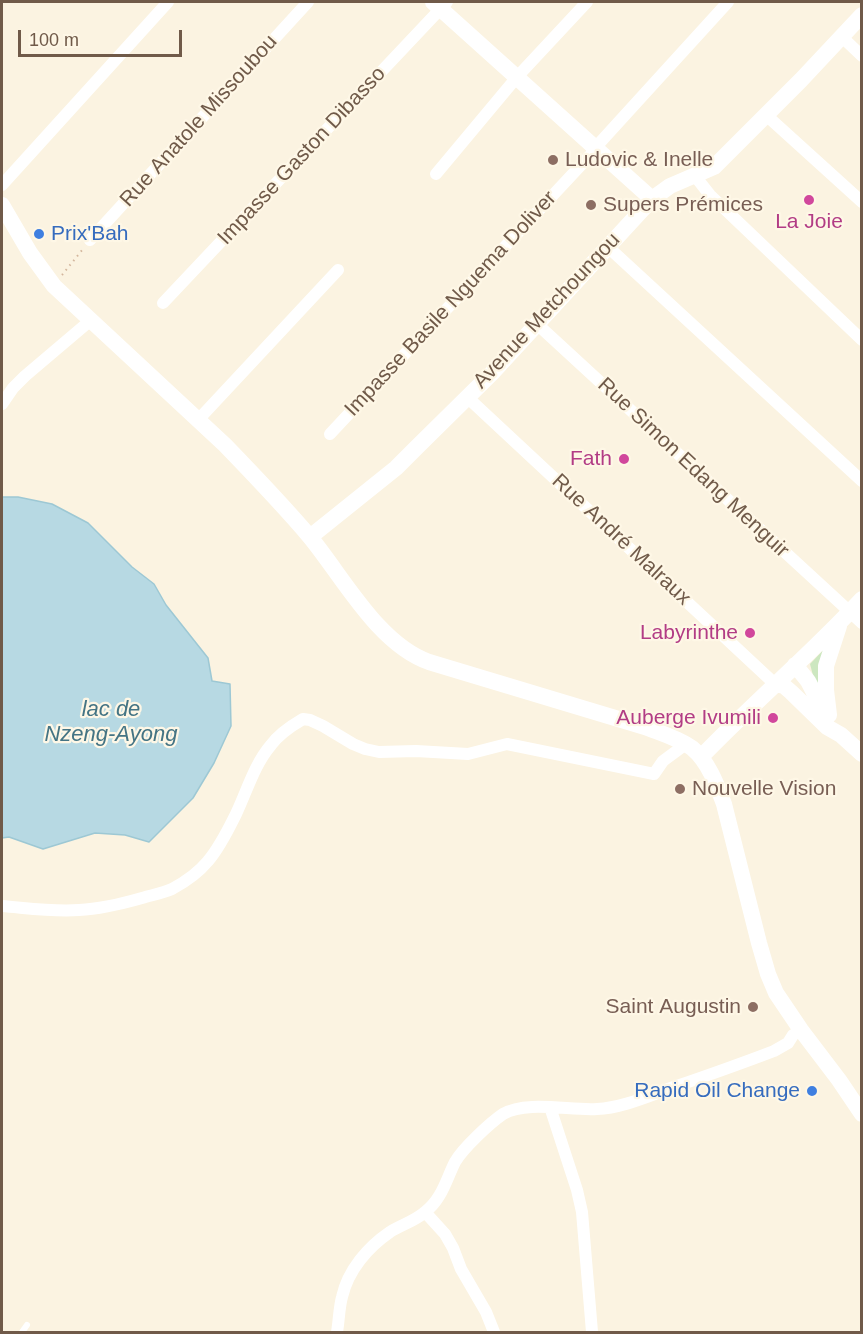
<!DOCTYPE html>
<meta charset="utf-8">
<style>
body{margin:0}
#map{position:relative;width:863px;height:1334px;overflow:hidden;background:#fbf3e1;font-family:Arial,sans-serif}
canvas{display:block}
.frame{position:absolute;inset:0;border:3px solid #705a49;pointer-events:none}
.scale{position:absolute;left:18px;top:30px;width:164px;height:27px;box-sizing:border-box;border:3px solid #705a49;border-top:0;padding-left:8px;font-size:18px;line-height:21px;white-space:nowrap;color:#705a49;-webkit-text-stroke:4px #fef7e6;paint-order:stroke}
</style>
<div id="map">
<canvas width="863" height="1334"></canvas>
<div class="frame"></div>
<div class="scale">100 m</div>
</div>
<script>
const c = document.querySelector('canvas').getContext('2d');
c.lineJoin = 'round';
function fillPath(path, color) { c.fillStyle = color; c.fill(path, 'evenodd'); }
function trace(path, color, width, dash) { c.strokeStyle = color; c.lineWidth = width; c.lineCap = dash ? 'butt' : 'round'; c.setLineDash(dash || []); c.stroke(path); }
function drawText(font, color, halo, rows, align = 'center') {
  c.font = font + ' Arial,sans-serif'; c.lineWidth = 4.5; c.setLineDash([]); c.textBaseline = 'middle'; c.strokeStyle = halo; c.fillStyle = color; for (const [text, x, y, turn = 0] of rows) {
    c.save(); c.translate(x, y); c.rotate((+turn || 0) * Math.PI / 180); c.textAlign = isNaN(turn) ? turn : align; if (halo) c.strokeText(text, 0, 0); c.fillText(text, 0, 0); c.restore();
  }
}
fillPath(new Path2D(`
 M 828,645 L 820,678 L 816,687 L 810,664 Z`), '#cde7c0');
const water = new Path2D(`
 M 2,497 L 18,497 L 52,504 L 88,523 L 132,567 L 154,584 L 166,605 L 208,658 L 212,681 L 230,684 L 231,726 L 214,763 L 193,798 L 149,842 L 125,835 L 95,833 L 43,849 L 9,837 L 2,838 Z`);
fillPath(water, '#b7d9e3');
trace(water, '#9dc8d4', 1.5);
trace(new Path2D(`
 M 62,275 L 83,249`), '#d3b69d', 2, [1.5, 4.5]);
trace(new Path2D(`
 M 22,1332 L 27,1325`), '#fff', 6);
trace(new Path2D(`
 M 842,37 L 862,56
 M 766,115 L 862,202
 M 595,148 L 728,2
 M 436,174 L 517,77 L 587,2
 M 695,176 L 710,195 L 862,340
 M 2,185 L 168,2
 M 90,240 L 308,2
 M 608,247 L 862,481
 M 163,303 L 447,2
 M 537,324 L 862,623
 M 467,397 L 775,684
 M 2,404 L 13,388 L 25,376 L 91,320
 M 198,420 L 338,270
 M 330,434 L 596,149
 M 2,906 C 27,908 53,912 79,910 C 100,909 121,904 142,898 C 152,895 163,893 172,889 C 185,882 199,872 208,861 C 220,847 228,830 236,814 C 247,791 254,765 271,745 C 279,734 291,726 303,719 L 310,720 L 323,726 L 353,744 L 365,749 L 379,752 L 416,751 L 468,754 L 507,744 L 654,774 L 663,761 L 686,744
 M 550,1107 L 577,1190 L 582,1212 L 592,1332
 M 425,1212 L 445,1234 L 453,1248 L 461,1269 L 486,1312 L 494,1332
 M 337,1332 C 339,1321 339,1308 342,1297 C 348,1270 368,1247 390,1232 C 401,1225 415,1221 425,1212 C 442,1199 446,1180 455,1162 C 463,1148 490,1123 503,1114 C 527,1100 571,1111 597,1109 C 622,1108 648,1096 671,1088 C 706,1076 740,1064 774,1051 L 788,1043 L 793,1035 L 801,1030`), '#fff', 12);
trace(new Path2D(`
 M 433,2 L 652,199
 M 2,205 L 30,253 L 54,286 L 225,445 C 254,475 283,505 310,537 C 343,577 378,644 429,662 L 645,727 C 660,733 678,738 692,748 C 708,761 717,785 724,804 L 759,943 L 768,974 L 776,993 L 801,1030 L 839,1080 L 862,1114
 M 310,537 L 396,468 L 417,447 L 492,373 L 652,199 L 670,186 L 714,167 L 801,80 L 862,15
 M 795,665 L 808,681 L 820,704 L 828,714
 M 775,684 L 784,686 L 791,692 L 827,727 L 841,735 L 862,754
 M 829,715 L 826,690 L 826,666 L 839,626
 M 701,757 C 753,703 811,654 862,599`), '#fff', 16);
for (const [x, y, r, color] of [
 [553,160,6,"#8d6e63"],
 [809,200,6,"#d1479c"],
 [591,205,6,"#8d6e63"],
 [39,234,6,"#3f7fe0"],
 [624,459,6,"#d1479c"],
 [750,633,6,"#d1479c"],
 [773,718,6,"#d1479c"],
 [680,789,6,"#8d6e63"],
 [753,1007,6,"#8d6e63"],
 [812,1091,6,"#3f7fe0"]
]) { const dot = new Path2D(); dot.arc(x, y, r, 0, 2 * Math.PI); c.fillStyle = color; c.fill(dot); trace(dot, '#fef7e6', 2); }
drawText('21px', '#705a49', '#fef7e6', [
 ["Rue Anatole Missoubou",199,121,-48],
 ["Impasse Gaston Dibasso",302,156,-47],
 ["Impasse Basile Nguema Doliver",451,304,-47],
 ["Avenue Metchoungou",547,311,-47],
 ["Rue Simon Edang Menguir",693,468,43],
 ["Rue André Malraux",621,540,43]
]);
drawText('21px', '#785e54', '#fef7e6', [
 ["Ludovic & Inelle",565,160],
 ["Supers Prémices",603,205],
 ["Nouvelle Vision",692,789],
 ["Saint Augustin",741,1007,"right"]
], 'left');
drawText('21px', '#b23c85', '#fef7e6', [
 ["La Joie",809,222,"center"],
 ["Fath",612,459],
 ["Labyrinthe",738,633],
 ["Auberge Ivumili",761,718]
], 'right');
drawText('21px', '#366cbe', '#fef7e6', [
 ["Prix'Bah",51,234],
 ["Rapid Oil Change",800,1091,"right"]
], 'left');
drawText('italic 22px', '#447484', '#fef7e6', [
 ["lac de",111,710],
 ["Nzeng-Ayong",111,735]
]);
</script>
